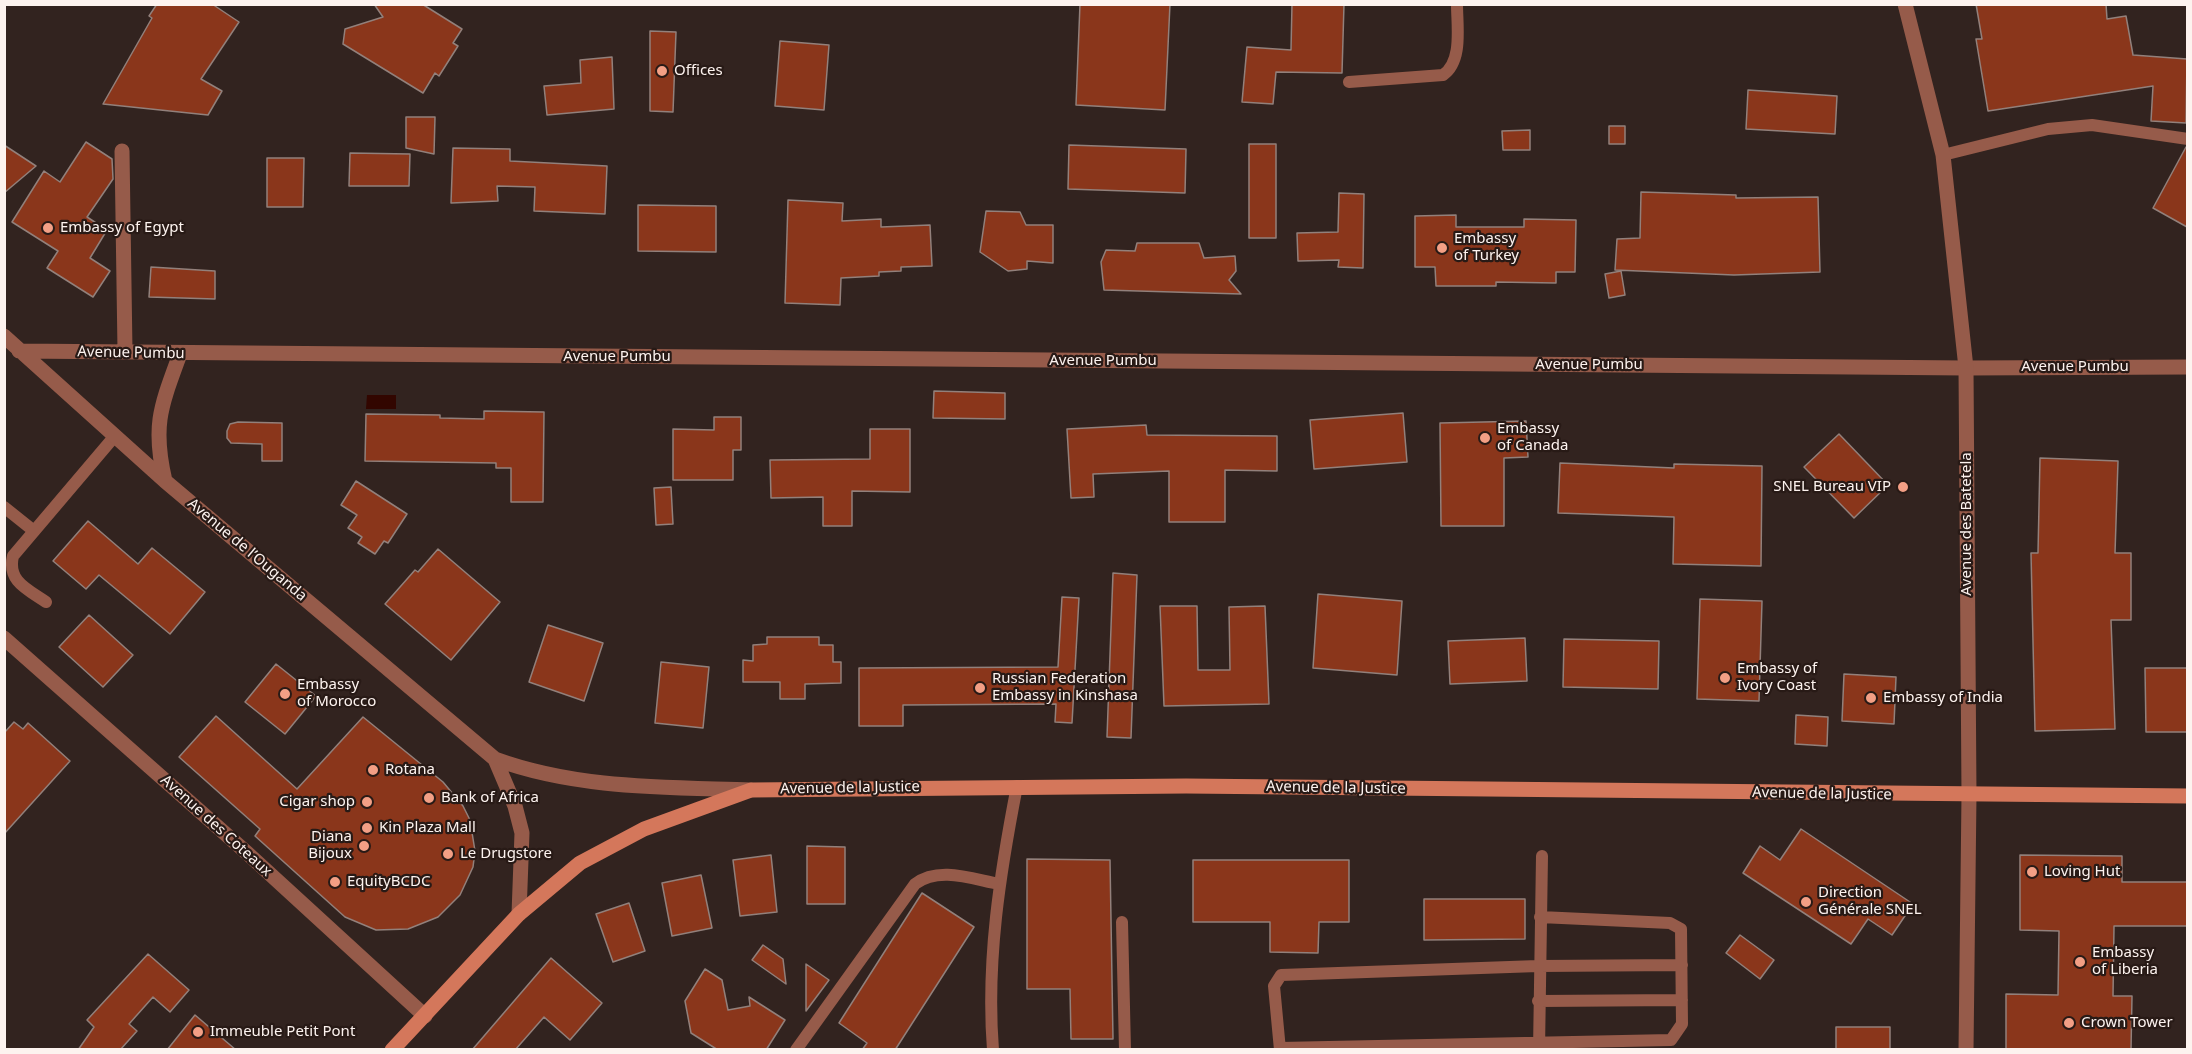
<!DOCTYPE html>
<meta charset="utf-8">
<style>
body{margin:0}
#map{position:relative;width:2192px;height:1054px;overflow:hidden;background:#32231f;font-family:"Noto Sans",sans-serif}
canvas{display:block}
.frame{position:absolute;inset:0;border:6px solid #fdf3ef;pointer-events:none}
</style>
<div id="map">
<canvas width="2192" height="1054"></canvas>
<div class="frame"></div>
</div>
<script>
const c = document.querySelector('canvas').getContext('2d');
c.lineJoin = 'round';
function fillPath(path, color) { c.fillStyle = color; c.fill(path, 'evenodd'); }
function trace(path, color, width, dash) { c.strokeStyle = color; c.lineWidth = width; c.lineCap = dash ? 'butt' : 'round'; c.setLineDash(dash || []); c.stroke(path); }
function drawText(font, color, halo, rows, align = 'center') {
  c.font = font + ' "Noto Sans",sans-serif'; c.lineWidth = 4.5; c.setLineDash([]); c.textBaseline = 'middle'; c.strokeStyle = halo; c.fillStyle = color; for (const [text, x, y, turn = 0] of rows) {
    c.save(); c.translate(x, y); c.rotate((+turn || 0) * Math.PI / 180); c.textAlign = isNaN(turn) ? turn : align; if (halo) c.strokeText(text, 0, 0); c.fillText(text, 0, 0); c.restore();
  }
}
fillPath(new Path2D(`
 M 367,395 L 396,395 L 396,409 L 366,409 Z`), '#320600');
const building = new Path2D(`
 M 157,4 L 212,4 L 239,22 L 201,79 L 222,91 L 208,115 L 103,104 L 152,18 L 149,16 Z
 M 374,4 L 422,4 L 462,29 L 453,43 L 458,46 L 439,76 L 435,73 L 423,93 L 343,44 L 345,29 L 383,17 Z
 M 1080,4 L 1170,4 L 1165,110 L 1076,105 Z
 M 1292,4 L 1344,4 L 1342,73 L 1276,72 L 1273,104 L 1242,102 L 1247,47 L 1291,50 Z
 M 1976,4 L 2106,4 L 2107,19 L 2126,16 L 2133,55 L 2187,59 L 2186,123 L 2151,121 L 2153,86 L 1988,111 L 1976,39 L 1982,39 Z
 M 650,31 L 676,32 L 673,112 L 650,111 Z
 M 780,41 L 829,45 L 824,110 L 775,106 Z
 M 612,57 L 614,109 L 547,115 L 544,86 L 581,83 L 580,60 Z
 M 1748,90 L 1837,96 L 1835,134 L 1746,129 Z
 M 406,117 L 435,117 L 434,154 L 406,148 Z
 M 1609,126 L 1625,126 L 1625,144 L 1609,144 Z
 M 1530,130 L 1530,150 L 1503,150 L 1502,131 Z
 M 86,142 L 112,159 L 113,179 L 87,217 L 107,230 L 90,258 L 110,271 L 93,297 L 47,268 L 58,251 L 12,222 L 44,171 L 60,182 Z
 M 1249,144 L 1276,144 L 1276,238 L 1249,238 Z
 M 4,145 L 36,166 L 4,193 Z
 M 1069,145 L 1186,149 L 1185,193 L 1068,189 Z
 M 2186,147 L 2187,147 L 2187,227 L 2153,208 Z
 M 453,148 L 510,149 L 510,161 L 607,166 L 605,214 L 534,211 L 535,187 L 497,186 L 498,201 L 451,203 Z
 M 350,153 L 410,154 L 409,186 L 349,186 Z
 M 267,158 L 304,158 L 303,207 L 267,207 Z
 M 1641,192 L 1736,195 L 1736,198 L 1818,197 L 1820,272 L 1734,275 L 1615,270 L 1617,239 L 1640,238 Z
 M 1339,193 L 1364,194 L 1363,268 L 1338,267 L 1339,260 L 1298,261 L 1297,233 L 1338,232 Z
 M 788,200 L 843,203 L 842,221 L 881,219 L 881,227 L 930,225 L 932,266 L 901,267 L 901,271 L 879,272 L 879,276 L 841,278 L 840,305 L 785,303 Z
 M 638,205 L 716,206 L 716,252 L 638,251 Z
 M 986,211 L 1020,212 L 1026,225 L 1053,225 L 1053,263 L 1027,261 L 1027,269 L 1008,271 L 980,252 Z
 M 1456,215 L 1456,227 L 1524,227 L 1524,219 L 1576,220 L 1575,272 L 1556,272 L 1556,283 L 1496,282 L 1496,286 L 1436,286 L 1435,267 L 1415,267 L 1415,216 Z
 M 1137,243 L 1199,243 L 1204,258 L 1235,256 L 1236,271 L 1229,280 L 1241,294 L 1104,290 L 1101,262 L 1106,250 L 1135,251 Z
 M 151,267 L 215,271 L 215,299 L 149,297 Z
 M 1621,271 L 1625,295 L 1609,298 L 1605,274 Z
 M 934,391 L 1005,393 L 1005,419 L 933,418 Z
 M 484,411 L 544,412 L 543,502 L 511,502 L 511,468 L 496,468 L 496,463 L 365,461 L 366,414 L 440,415 L 440,418 L 484,419 Z
 M 1403,413 L 1407,462 L 1314,469 L 1310,420 Z
 M 714,417 L 741,417 L 741,450 L 733,450 L 733,480 L 673,480 L 673,429 L 714,430 Z
 M 1526,421 L 1528,457 L 1504,458 L 1504,526 L 1441,526 L 1440,423 Z
 M 238,422 L 282,423 L 282,461 L 262,461 L 262,444 L 231,443 L 227,438 L 227,431 L 230,424 Z
 M 1146,425 L 1147,435 L 1277,436 L 1277,471 L 1225,470 L 1225,522 L 1169,522 L 1169,471 L 1093,474 L 1094,497 L 1071,498 L 1067,429 Z
 M 870,429 L 910,429 L 910,492 L 852,491 L 852,526 L 823,526 L 823,497 L 771,498 L 770,460 L 870,459 Z
 M 1839,434 L 1888,485 L 1854,518 L 1804,467 Z
 M 2040,458 L 2118,461 L 2115,553 L 2131,553 L 2131,620 L 2111,620 L 2115,729 L 2035,731 L 2031,553 L 2038,553 Z
 M 1560,463 L 1674,468 L 1674,464 L 1762,466 L 1761,566 L 1673,564 L 1674,517 L 1558,513 Z
 M 356,481 L 407,514 L 388,543 L 384,541 L 375,554 L 358,543 L 362,537 L 348,528 L 357,515 L 341,505 Z
 M 671,487 L 673,524 L 656,525 L 654,488 Z
 M 88,521 L 138,564 L 152,548 L 205,592 L 170,634 L 99,575 L 86,589 L 53,561 Z
 M 438,549 L 500,602 L 451,660 L 385,604 L 415,570 L 418,572 Z
 M 1113,573 L 1137,575 L 1131,738 L 1107,737 Z
 M 1318,594 L 1402,601 L 1397,675 L 1313,668 Z
 M 1062,597 L 1079,598 L 1072,723 L 1055,722 L 1056,704 L 903,705 L 903,726 L 859,726 L 859,668 L 1058,667 Z
 M 1700,599 L 1762,601 L 1759,701 L 1697,699 Z
 M 1160,606 L 1197,606 L 1198,670 L 1230,670 L 1229,607 L 1265,606 L 1269,704 L 1164,706 Z
 M 89,615 L 133,655 L 103,687 L 59,647 Z
 M 548,625 L 603,643 L 584,701 L 529,682 Z
 M 767,637 L 819,637 L 819,645 L 833,645 L 833,662 L 841,662 L 841,683 L 805,684 L 805,699 L 780,699 L 780,682 L 743,682 L 743,660 L 753,661 L 753,645 L 767,644 Z
 M 1525,638 L 1527,681 L 1450,684 L 1448,641 Z
 M 1564,639 L 1659,641 L 1658,689 L 1563,687 Z
 M 661,662 L 709,667 L 703,728 L 655,723 Z
 M 276,664 L 316,696 L 285,734 L 245,702 Z
 M 2145,668 L 2187,668 L 2187,732 L 2146,732 Z
 M 1844,674 L 1896,677 L 1894,724 L 1842,721 Z
 M 1796,715 L 1828,717 L 1827,746 L 1795,744 Z
 M 216,716 L 297,789 L 363,717 L 443,782 L 463,806 L 470,820 L 475,851 L 473,867 L 460,895 L 438,917 L 408,929 L 376,930 L 345,917 L 255,836 L 260,829 L 179,757 Z
 M 14,722 L 23,729 L 28,723 L 70,761 L 4,834 L 4,733 Z
 M 1801,829 L 1913,904 L 1892,935 L 1868,919 L 1851,944 L 1743,873 L 1760,846 L 1780,860 Z
 M 807,846 L 845,847 L 845,904 L 807,904 Z
 M 771,855 L 777,912 L 740,916 L 733,860 Z
 M 2020,855 L 2122,856 L 2122,882 L 2187,882 L 2187,926 L 2114,926 L 2113,996 L 2132,996 L 2131,1050 L 2006,1050 L 2006,994 L 2058,995 L 2059,931 L 2020,930 Z
 M 1027,859 L 1110,860 L 1113,1039 L 1071,1039 L 1070,989 L 1027,989 Z
 M 1193,860 L 1349,860 L 1349,922 L 1319,922 L 1318,953 L 1270,952 L 1270,922 L 1193,922 Z
 M 701,875 L 712,928 L 672,936 L 662,883 Z
 M 922,893 L 974,927 L 895,1050 L 862,1050 L 867,1043 L 839,1023 Z
 M 1424,899 L 1525,899 L 1525,939 L 1424,940 Z
 M 629,903 L 645,951 L 613,962 L 596,914 Z
 M 1740,935 L 1774,960 L 1760,979 L 1726,953 Z
 M 763,945 L 783,959 L 786,984 L 752,960 Z
 M 148,954 L 189,990 L 170,1012 L 153,997 L 129,1024 L 137,1031 L 120,1050 L 78,1050 L 94,1027 L 87,1020 Z
 M 551,958 L 602,1003 L 570,1040 L 544,1017 L 515,1050 L 472,1050 Z
 M 806,964 L 829,980 L 806,1011 Z
 M 705,969 L 722,980 L 728,1010 L 750,1006 L 749,997 L 785,1020 L 766,1050 L 718,1050 L 691,1033 L 685,1001 Z
 M 195,1015 L 236,1050 L 167,1050 Z
 M 1836,1027 L 1890,1027 L 1890,1050 L 1836,1050 Z`);
fillPath(building, '#8a361b');
trace(building, '#92807b', 1.5);
trace(new Path2D(`
 M 1349,82 L 1443,75 C 1463,61 1457,27 1457,4
 M 1943,155 L 2048,129 L 2092,125 L 2188,139
 M 4,507 L 34,531
 M 46,602 C 27,589 7,581 13,556 L 114,437
 M 1122,922 L 1125,1050
 M 1538,1001 L 1682,1000
 M 1280,1048 L 1671,1040 L 1682,1024 L 1681,929 L 1670,923 L 1540,917
 M 796,1050 L 915,884 C 939,866 972,879 999,884
 M 993,1050 C 986,961 1000,873 1017,786
 M 1280,1050 L 1274,986 L 1281,975 L 1538,966 L 1682,965
 M 1539,1050 L 1542,856`), '#965b4a', 12);
trace(new Path2D(`
 M 122,151 L 125,351
 M 4,336 L 165,481 L 495,759 C 577,789 664,787 751,790
 M 19,351 L 1966,368 L 2188,367
 M 165,481 C 152,425 161,406 180,354
 M 4,638 L 246,852 L 425,1016
 M 495,759 L 515,806 L 522,833 L 519,914`), '#965b4a', 15);
trace(new Path2D(`
 M 1905,4 L 1943,155 L 1966,368 L 1969,795 L 1966,1050`), '#965b4a', 15);
trace(new Path2D(`
 M 392,1050 L 519,914 L 580,863 L 644,829 L 751,790 L 1186,786 L 2188,796`), '#d4775b', 15);
for (const [x, y, r, color] of [
 [662,71,6,"#f39f85"],
 [48,228,6,"#f39f85"],
 [1442,248,6,"#f39f85"],
 [1485,438,6,"#f39f85"],
 [1903,487,6,"#f39f85"],
 [1725,678,6,"#f39f85"],
 [980,688,6,"#f39f85"],
 [285,694,6,"#f39f85"],
 [1871,698,6,"#f39f85"],
 [373,770,6,"#f39f85"],
 [429,798,6,"#f39f85"],
 [367,802,6,"#f39f85"],
 [367,828,6,"#f39f85"],
 [364,846,6,"#f39f85"],
 [448,854,6,"#f39f85"],
 [2032,872,6,"#f39f85"],
 [335,882,6,"#f39f85"],
 [1806,902,6,"#f39f85"],
 [2080,962,6,"#f39f85"],
 [2069,1023,6,"#f39f85"],
 [198,1032,6,"#f39f85"]
]) { const dot = new Path2D(); dot.arc(x, y, r, 0, 2 * Math.PI); c.fillStyle = color; c.fill(dot); trace(dot, '#281a16', 2); }
drawText('15px', '#fdf3ef', '#281a16', [
 ["Offices",674,71],
 ["Embassy of Egypt",60,228],
 ["Embassy",1454,239],
 ["of Turkey",1454,256],
 ["Embassy",1497,429],
 ["of Canada",1497,446],
 ["SNEL Bureau VIP",1891,487,"right"],
 ["Embassy of",1737,669],
 ["Ivory Coast",1737,686],
 ["Russian Federation",992,679],
 ["Embassy in Kinshasa",992,696],
 ["Embassy",297,685],
 ["of Morocco",297,702],
 ["Embassy of India",1883,698],
 ["Rotana",385,770],
 ["Bank of Africa",441,798],
 ["Cigar shop",355,802,"right"],
 ["Kin Plaza Mall",379,828],
 ["Diana",352,837,"right"],
 ["Bijoux",352,854,"right"],
 ["Le Drugstore",460,854],
 ["Loving Hut",2044,872],
 ["EquityBCDC",347,882],
 ["Direction",1818,893],
 ["Générale SNEL",1818,910],
 ["Embassy",2092,953],
 ["of Liberia",2092,970],
 ["Crown Tower",2081,1023],
 ["Immeuble Petit Pont",210,1032]
], 'left');
drawText('15px', '#fdf3ef', '#281a16', [
 ["Avenue Pumbu",131,353,1],
 ["Avenue Pumbu",617,357],
 ["Avenue Pumbu",1103,361],
 ["Avenue Pumbu",1589,365],
 ["Avenue Pumbu",2075,367],
 ["Avenue des Batetela",1967,524,-90],
 ["Avenue de l’Ouganda",247,550,40],
 ["Avenue de la Justice",850,788,-1],
 ["Avenue de la Justice",1336,788,1],
 ["Avenue de la Justice",1822,794,1],
 ["Avenue des Coteaux",216,826,42]
]);
</script>
